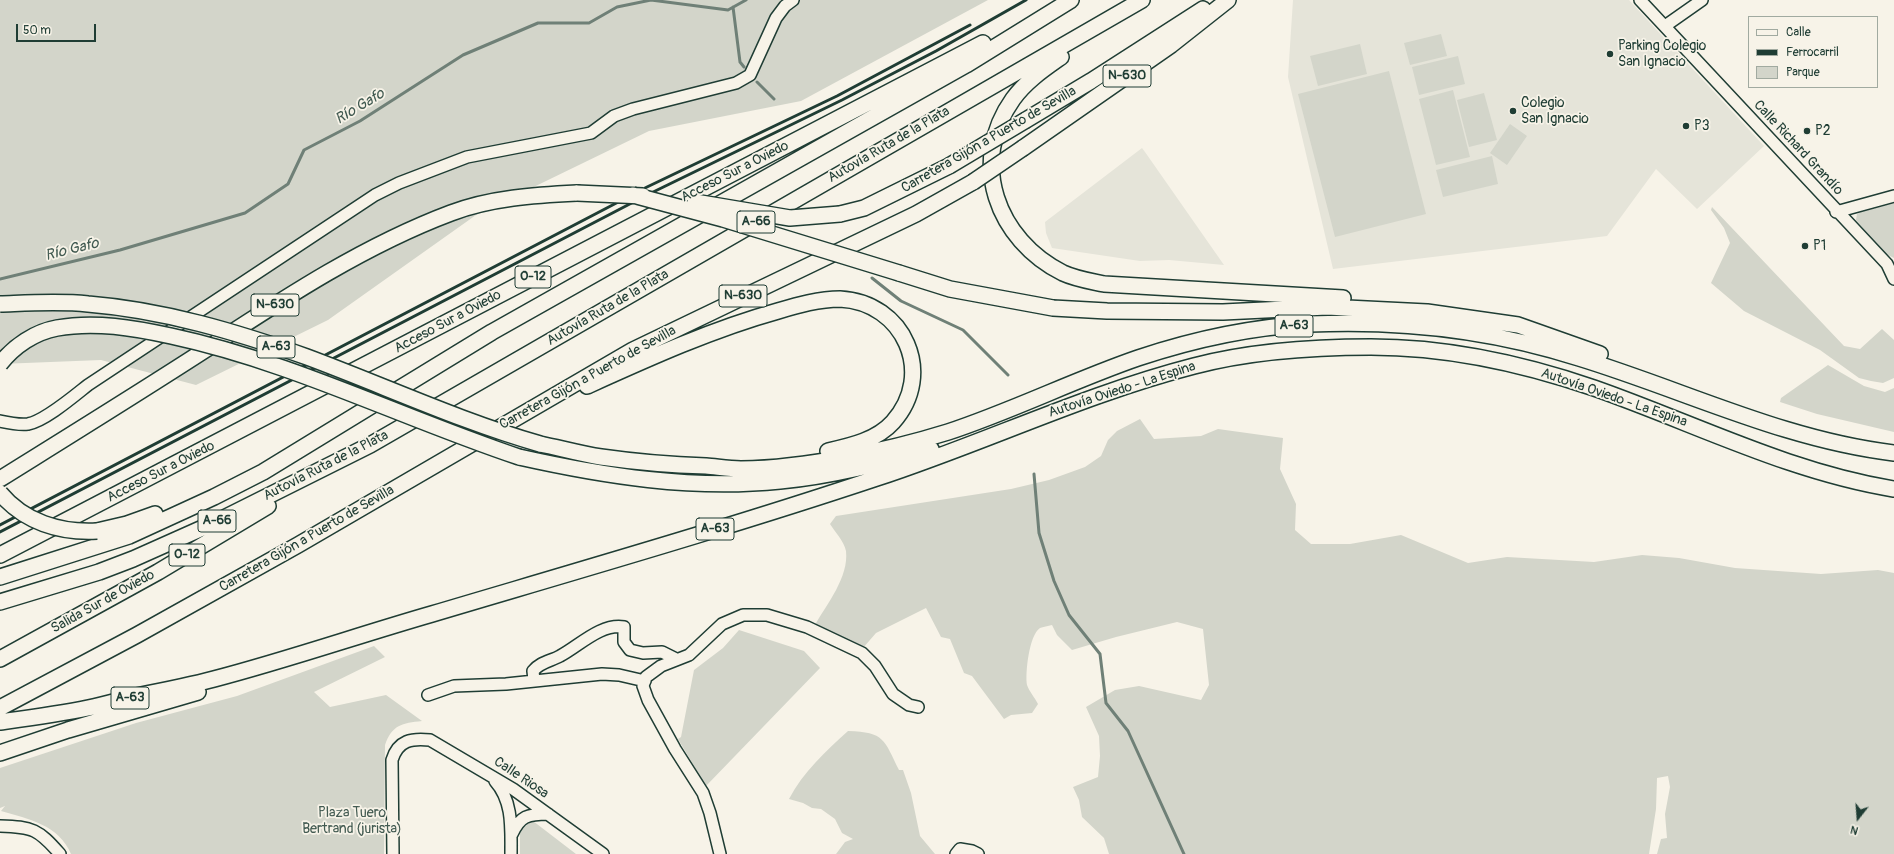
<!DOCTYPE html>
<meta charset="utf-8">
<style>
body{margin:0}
#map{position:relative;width:1894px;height:854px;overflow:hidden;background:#f7f3e8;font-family:Pangolin,sans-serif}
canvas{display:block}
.legend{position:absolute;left:1748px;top:16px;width:130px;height:72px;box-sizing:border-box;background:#f7f3e8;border:1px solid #a1aaa0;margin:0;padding:5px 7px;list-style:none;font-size:12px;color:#1f3d34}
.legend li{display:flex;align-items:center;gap:8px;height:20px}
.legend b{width:20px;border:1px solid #a1aaa0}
.north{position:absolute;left:1838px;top:798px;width:40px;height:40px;-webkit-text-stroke:3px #f7f3e8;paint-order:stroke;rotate:197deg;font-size:11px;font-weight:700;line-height:16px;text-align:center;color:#1f3d34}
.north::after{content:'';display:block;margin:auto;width:14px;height:18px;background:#1f3d34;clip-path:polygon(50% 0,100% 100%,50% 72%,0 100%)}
.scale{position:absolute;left:16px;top:24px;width:80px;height:18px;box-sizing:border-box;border:2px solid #1f3d34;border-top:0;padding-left:5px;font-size:12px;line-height:14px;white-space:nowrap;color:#1f3d34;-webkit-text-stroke:3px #f7f3e8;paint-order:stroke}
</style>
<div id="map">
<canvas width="1894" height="854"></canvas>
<ul class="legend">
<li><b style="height:5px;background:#f7f3e8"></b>Calle</li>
<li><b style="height:5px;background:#1f3d34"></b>Ferrocarril</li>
<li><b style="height:11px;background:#d3d5ca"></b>Parque</li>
</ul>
<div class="north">N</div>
<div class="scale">50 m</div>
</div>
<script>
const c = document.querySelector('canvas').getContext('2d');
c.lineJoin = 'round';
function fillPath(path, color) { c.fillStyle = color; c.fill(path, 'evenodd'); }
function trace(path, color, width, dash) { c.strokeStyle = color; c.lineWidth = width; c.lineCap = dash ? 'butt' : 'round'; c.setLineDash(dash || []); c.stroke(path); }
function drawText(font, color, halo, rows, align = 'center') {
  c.font = font + ' Pangolin,sans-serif'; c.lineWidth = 3.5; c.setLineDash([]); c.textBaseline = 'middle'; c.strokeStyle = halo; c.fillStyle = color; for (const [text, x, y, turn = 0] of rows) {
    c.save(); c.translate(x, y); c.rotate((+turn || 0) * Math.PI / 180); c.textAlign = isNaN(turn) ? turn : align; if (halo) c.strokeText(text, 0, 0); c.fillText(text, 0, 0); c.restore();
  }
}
fillPath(new Path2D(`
 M 1293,0 L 1629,0 L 1764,146 L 1697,209 L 1656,169 L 1607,236 L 1333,269 L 1288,77 Z
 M 1142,148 L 1145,152 L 1224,265 L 1169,260 L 1140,261 L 1052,248 L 1046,233 L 1045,222 Z`), '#e5e4d9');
fillPath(new Path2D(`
 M 0,0 L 988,0 L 801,101 L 649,131 L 476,215 L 328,320 L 196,385 L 101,360 L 0,364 Z
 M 1441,34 L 1447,56 L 1410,65 L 1404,43 Z
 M 1360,44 L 1367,74 L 1318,86 L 1310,56 Z
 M 1458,56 L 1465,84 L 1419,95 L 1412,67 Z
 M 1389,71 L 1426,214 L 1335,237 L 1298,94 Z
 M 1453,90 L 1470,157 L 1436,165 L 1419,99 Z
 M 1484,93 L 1497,140 L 1469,147 L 1457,100 Z
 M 1510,124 L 1527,136 L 1507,165 L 1490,153 Z
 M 1492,156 L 1498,184 L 1443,197 L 1436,170 Z
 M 1894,203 L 1894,258 L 1882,252 L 1856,220 L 1857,214 L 1861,212 Z
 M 1712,207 L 1844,346 L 1860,349 L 1882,329 L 1894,340 L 1894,378 L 1883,383 L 1871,381 L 1859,378 L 1820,350 L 1744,311 L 1711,283 L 1730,243 L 1724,228 L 1711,210 Z
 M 1828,365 L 1864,386 L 1885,392 L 1894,388 L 1894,432 L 1817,414 L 1780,402 L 1781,398 Z
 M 1140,419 L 1154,439 L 1201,436 L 1218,429 L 1283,438 L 1280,469 L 1296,504 L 1295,530 L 1311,544 L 1350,544 L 1401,535 L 1468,563 L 1507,557 L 1594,562 L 1642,555 L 1679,558 L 1735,568 L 1821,574 L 1878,570 L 1894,573 L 1894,854 L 1657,854 L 1661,839 L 1667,838 L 1665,814 L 1670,787 L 1668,776 L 1657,778 L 1656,809 L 1649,854 L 1109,854 L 1104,838 L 1082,817 L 1079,800 L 1073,787 L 1098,777 L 1100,756 L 1099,736 L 1086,707 L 1115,690 L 1139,686 L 1201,700 L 1209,685 L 1203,629 L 1177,622 L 1116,637 L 1072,650 L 1057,635 L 1052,625 C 1048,626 1043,627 1040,628 C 1029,635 1025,674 1027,685 C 1029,691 1035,698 1038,704 L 1032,713 L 1011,715 L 1004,719 L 972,676 L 964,673 L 950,639 L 941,637 L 926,608 L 876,633 L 863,648 L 815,625 C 827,604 849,577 846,551 C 844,541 835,532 830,524 L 836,516 L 1011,489 L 1049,480 L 1085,467 L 1101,456 L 1108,440 L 1117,431 Z
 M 739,630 L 804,651 L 820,668 L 706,786 L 678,739 L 681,737 L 694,670 L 723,648 Z
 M 374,646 L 385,657 L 314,692 L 330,707 L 386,695 L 422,721 C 402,723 392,725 385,745 L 384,854 L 71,854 C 59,825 29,819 1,811 L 5,806 L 0,808 L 0,768 L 136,723 L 237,696 Z
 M 848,731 C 885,732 884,740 899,770 L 903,770 L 911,793 L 920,836 L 935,854 L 836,854 L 845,842 L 853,839 L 842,833 L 835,819 L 821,809 L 812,808 L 803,803 L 789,799 C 803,772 826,751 848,731 Z
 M 533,821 L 576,854 L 520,854 L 520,828 Z`), '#d3d5ca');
trace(new Path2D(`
 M 733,7 L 740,62 L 744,67
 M 757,82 L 774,99
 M 872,278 L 901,301 L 963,330 L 1008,375
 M 0,279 L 120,250 L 245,213 L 288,184 L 304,150 L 360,121 L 463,55 L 538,23 L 589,23 L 617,7 L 651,0 L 728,10 L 746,0
 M 1034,474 L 1039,533 L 1054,581 L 1069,615 L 1100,654 L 1106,703 L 1128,731 L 1184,854`), '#6f8077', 3);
const minor = new Path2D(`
 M 1640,0 L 1887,264 L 1894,279
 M 1665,26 L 1702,0
 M 1836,212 L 1894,196
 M 0,421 C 9,423 19,425 28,424 C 45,421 74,396 88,385 L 375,195 L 399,183 L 467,157 L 591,133 L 614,116 L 633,109 L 736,83 L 750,75 L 776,18 L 785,6 L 793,0
 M 534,680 L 533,671 C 540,662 551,661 560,656 C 579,646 601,623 624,627 L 624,642 L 630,650 L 643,653 L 662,652 L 676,659
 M 428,695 L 454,686 L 506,684 L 602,674 L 619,675 L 645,681
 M 495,781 C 513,801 511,828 511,854
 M 0,826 C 33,827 38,829 60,854
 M 512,834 C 520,816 528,814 548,814
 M 393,854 L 392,760 C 398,740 412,738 430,740 L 513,789 L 603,854
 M 720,854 L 710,813 L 703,793 L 675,749 L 648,700 L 643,686 L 646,677 L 661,666 L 689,655 L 722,624 L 743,615 L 767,615 L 807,627 L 862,653 L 875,666 L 893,694 L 909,705 L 918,707
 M 956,854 L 960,849 L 972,851 L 978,854`);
const highway = new Path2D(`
 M 1061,57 C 1044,69 1026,81 1013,99 C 968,162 997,240 1063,273 C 1076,279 1090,281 1104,284 L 1343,298
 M 1026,120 L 1091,81 L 1203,9
 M 1023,148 L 1171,45 L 1228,0
 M 840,214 L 864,208 L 949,166
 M 899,273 L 950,289 L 1053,308 L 1107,311 L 1223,312 L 1327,307 L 1427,312 L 1518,325 L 1600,354
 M 587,386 C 649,358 713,329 778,311 C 798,305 819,299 840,299 C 904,302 936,374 893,422 C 877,440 851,446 828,451
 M 540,444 C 560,448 581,454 601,457 C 636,462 671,465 706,466 C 718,467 729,469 741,469 C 805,468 887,451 948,432 C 1012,411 1074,380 1138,358 C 1192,340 1251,327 1309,324 C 1400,320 1492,330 1579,358 C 1684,390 1784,440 1894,453
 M 519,457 C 604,476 692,490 780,481 C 832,476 882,463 931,449
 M 0,479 C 69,436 137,394 205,350 C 283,299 363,246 451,213 C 490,198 535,195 577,193
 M 97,531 L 127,524 L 155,514
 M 0,555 L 983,43
 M 0,577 L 129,536 L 214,497 L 263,472 L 492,332 L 966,65 L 1071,0
 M 0,602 L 99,572 L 133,559 L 216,522 L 370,445 L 1142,0
 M 0,659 L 158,572 L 268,506
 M 0,708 L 137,635 L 298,545 L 633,350 L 916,214 L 973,182
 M 0,722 C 29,718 59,714 88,708 C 104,705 120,700 136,696 C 162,691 188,686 214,679 C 287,660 359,635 432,614 C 580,570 730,527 877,478 C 984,443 1085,394 1194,366 C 1251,351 1312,347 1371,347 C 1446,347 1524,364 1594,388 C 1694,423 1789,472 1894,489
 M 0,753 L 68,730 L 198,692`);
trace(minor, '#1f3d34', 14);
trace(highway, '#1f3d34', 18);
trace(minor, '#f7f3e8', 11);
trace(highway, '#f7f3e8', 15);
trace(new Path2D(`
 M 0,525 L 647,187 L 837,96 L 970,25
 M 0,532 L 647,195 L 842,100 L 936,51 L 1026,0`), '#1f3d34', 3);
const highwayBridge = new Path2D(`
 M 949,166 L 1026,120
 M 973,182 L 1023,148
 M 577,193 L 643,196
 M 633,195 L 723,219 L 899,273
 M 695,202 L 790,218 L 840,214
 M 0,304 C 29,303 59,301 88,304 C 163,310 237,332 307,357 C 385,386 460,421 540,444
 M 0,364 C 14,346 35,332 57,328 C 95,321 134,328 171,336 C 292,362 402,418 519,457
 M 0,493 C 24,522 60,533 97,531`);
trace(highwayBridge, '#1f3d34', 18, []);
trace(highwayBridge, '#f7f3e8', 15);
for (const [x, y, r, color] of [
 [1610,54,4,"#1f3d34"],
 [1513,111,4,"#1f3d34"],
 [1686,126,4,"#1f3d34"],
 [1807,131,4,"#1f3d34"],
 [1805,246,4,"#1f3d34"]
]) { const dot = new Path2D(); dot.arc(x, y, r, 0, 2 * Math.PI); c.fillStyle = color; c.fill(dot); trace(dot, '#f7f3e8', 1.5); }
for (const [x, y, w] of [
 [1127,76,48],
 [756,222,38],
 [533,277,36],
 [743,296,48],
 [275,305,48],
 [1294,326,38],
 [276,347,38],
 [217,521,38],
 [715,529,38],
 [187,555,36],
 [130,698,38]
]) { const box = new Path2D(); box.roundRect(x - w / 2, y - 11, w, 22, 3); c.fillStyle = '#f7f3e8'; c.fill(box); trace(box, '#1f3d34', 1); }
drawText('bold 13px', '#1f3d34', null, [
 ["N-630",1127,76],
 ["A-66",756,222],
 ["O-12",533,277],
 ["N-630",743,296],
 ["N-630",275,305],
 ["A-63",1294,326],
 ["A-63",276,347],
 ["A-66",217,521],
 ["A-63",715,529],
 ["O-12",187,555],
 ["A-63",130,698]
]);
drawText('14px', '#1f3d34', '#f7f3e8', [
 ["Parking Colegio",1618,46],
 ["San Ignacio",1618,62],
 ["Colegio",1521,103],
 ["San Ignacio",1521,119],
 ["P3",1694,126],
 ["P2",1815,131],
 ["P1",1813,246]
], 'left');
drawText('14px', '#1f3d34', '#f7f3e8', [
 ["Carretera Gijón a Puerto de Sevilla",989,140,-30],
 ["Autovía Ruta de la Plata",889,145,-30],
 ["Calle Richard Grandío",1798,148,47],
 ["Acceso Sur a Oviedo",735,172,-27],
 ["Autovía Ruta de la Plata",608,308,-30],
 ["Acceso Sur a Oviedo",448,322,-28],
 ["Carretera Gijón a Puerto de Sevilla",588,378,-29],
 ["Autovía Oviedo - La Espina",1122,390,-18],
 ["Autovía Oviedo - La Espina",1614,398,19],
 ["Autovía Ruta de la Plata",326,466,-27],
 ["Acceso Sur a Oviedo",161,472,-27],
 ["Carretera Gijón a Puerto de Sevilla",307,539,-30],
 ["Salida Sur de Oviedo",103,602,-29],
 ["Calle Riosa",521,778,34]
]);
drawText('14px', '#435b52', '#f7f3e8', [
 ["Plaza Tuero",352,813],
 ["Bertrand (jurista)",352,829]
]);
drawText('italic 15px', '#405950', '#f7f3e8', [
 ["Río Gafo",360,107,-31],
 ["Río Gafo",72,250,-14]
]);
</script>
